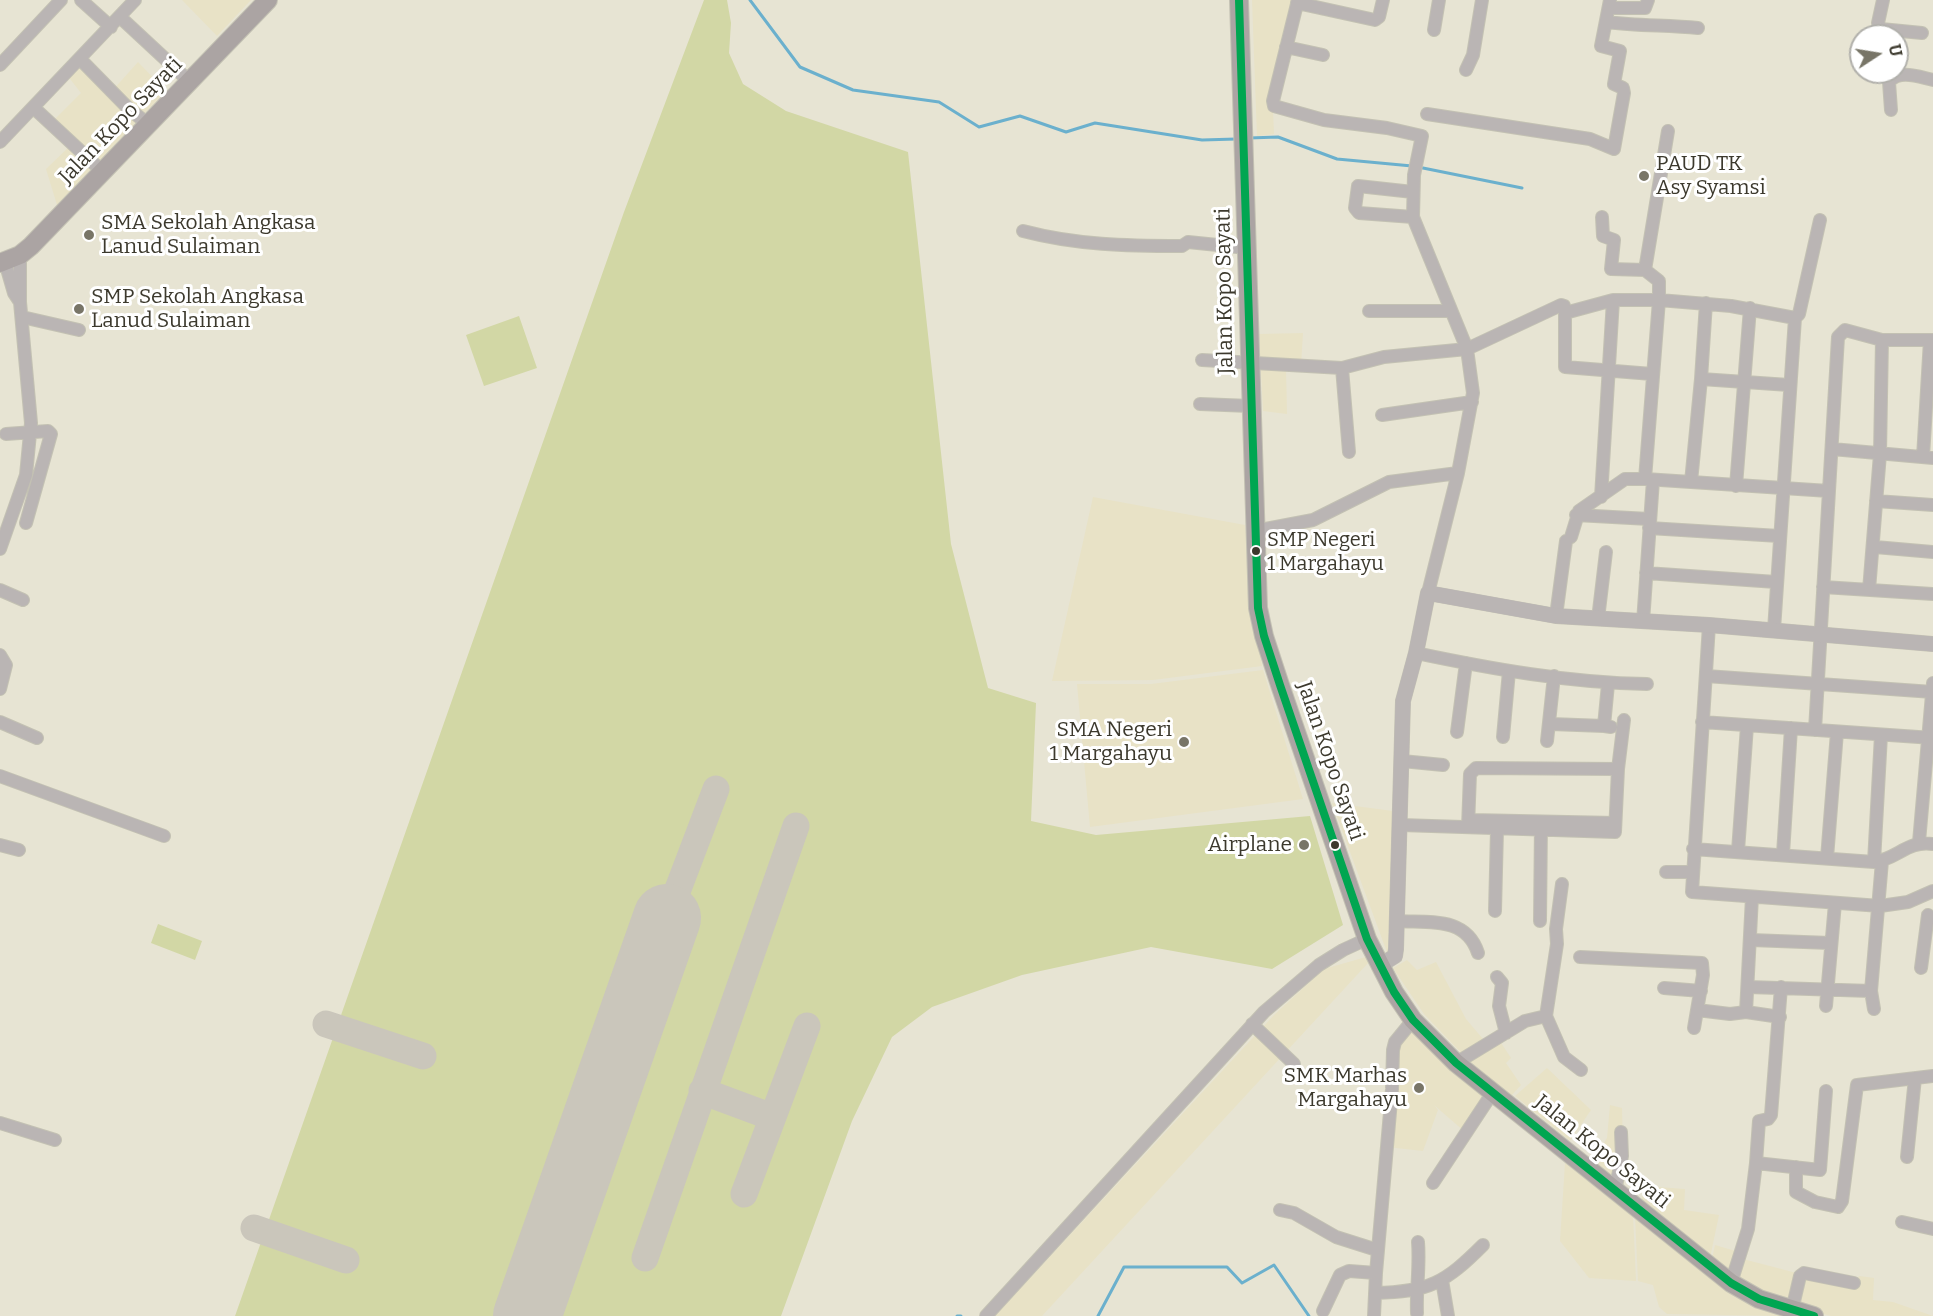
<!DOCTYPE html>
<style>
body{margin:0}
#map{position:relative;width:1933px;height:1316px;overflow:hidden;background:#e7e4d3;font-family:Bitter,serif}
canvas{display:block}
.north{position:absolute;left:1849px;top:24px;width:60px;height:60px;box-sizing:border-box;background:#fff;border:2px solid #b1b0ab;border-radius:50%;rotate:78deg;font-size:16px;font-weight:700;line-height:24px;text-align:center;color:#3c392d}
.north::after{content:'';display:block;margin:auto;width:21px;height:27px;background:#787567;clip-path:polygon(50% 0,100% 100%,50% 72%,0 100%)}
</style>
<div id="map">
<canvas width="1933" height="1316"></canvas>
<div class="north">U</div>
</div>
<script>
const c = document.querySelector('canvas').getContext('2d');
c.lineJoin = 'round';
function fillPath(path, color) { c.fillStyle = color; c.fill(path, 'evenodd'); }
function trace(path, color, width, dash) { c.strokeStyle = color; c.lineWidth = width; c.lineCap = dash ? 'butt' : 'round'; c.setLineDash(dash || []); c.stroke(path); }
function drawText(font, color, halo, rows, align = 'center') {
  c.font = font + ' Bitter,serif'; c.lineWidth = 6; c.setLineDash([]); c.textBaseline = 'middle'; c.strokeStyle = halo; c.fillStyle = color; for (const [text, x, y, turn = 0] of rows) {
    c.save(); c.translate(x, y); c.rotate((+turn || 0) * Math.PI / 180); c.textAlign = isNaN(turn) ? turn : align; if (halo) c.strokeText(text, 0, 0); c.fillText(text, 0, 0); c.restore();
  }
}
fillPath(new Path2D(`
 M 182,0 L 251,0 L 217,36 Z
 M 1252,0 L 1295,0 L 1272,89 L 1274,134 L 1257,136 Z
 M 138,62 L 166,91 L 57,205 L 46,169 L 72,144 L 51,123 L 81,93 L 67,75 L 76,65 L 112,91 Z
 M 1303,333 L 1301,365 L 1286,368 L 1287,414 L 1263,411 L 1259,334 Z
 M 1093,497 L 1245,525 L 1262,666 L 1153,680 L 1052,681 Z
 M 1263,670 L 1303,799 L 1090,827 L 1077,684 L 1151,684 Z
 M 1332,803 L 1393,811 L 1388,955 Z
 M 1366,957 L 1369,962 L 1042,1316 L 995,1316 L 1274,1015 L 1324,969 Z
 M 1407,960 L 1417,970 L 1436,962 L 1466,1019 L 1489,1046 L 1499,1040 L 1511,1058 L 1506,1063 L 1521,1085 L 1511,1096 L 1468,1060 L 1424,1014 L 1393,968 Z
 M 1409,1023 L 1458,1071 L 1454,1077 L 1459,1071 L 1489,1095 L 1465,1132 L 1434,1105 L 1438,1110 L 1423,1151 L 1387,1147 L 1401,1036 Z
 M 1547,1068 L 1591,1110 L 1570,1141 L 1515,1096 Z
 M 1610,1105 L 1622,1108 L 1624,1189 L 1591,1162 L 1607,1138 Z
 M 1565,1163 L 1633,1215 L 1636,1281 L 1589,1278 L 1560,1241 Z
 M 1644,1186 L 1685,1189 L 1684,1210 L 1719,1215 L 1710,1258 L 1641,1204 Z
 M 1635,1216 L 1787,1316 L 1667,1314 L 1659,1307 L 1653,1285 L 1638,1281 Z
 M 1715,1245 L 1742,1253 L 1743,1259 L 1827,1281 L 1855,1286 L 1859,1276 L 1874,1278 L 1873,1300 L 1893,1302 L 1933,1316 L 1831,1316 L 1799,1307 L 1746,1283 L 1712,1259 Z`), '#e8e2c6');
fillPath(new Path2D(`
 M 704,0 L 727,0 L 731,23 L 729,53 L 743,84 L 786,111 L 908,152 L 951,544 L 988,688 L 1036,703 L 1031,821 L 1096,835 L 1310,816 L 1343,925 L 1272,969 L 1151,947 L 1022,975 L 932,1007 L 892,1037 L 852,1121 L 781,1316 L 235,1316 L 624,212 Z
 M 519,316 L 537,368 L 484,386 L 466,335 Z
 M 158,924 L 202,941 L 195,960 L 151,943 Z`), '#d2d7a5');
trace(new Path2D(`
 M 750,0 L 800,67 L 853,90 L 939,102 L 979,127 L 1020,116 L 1066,132 L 1095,123 L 1202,140 L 1236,139
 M 1249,138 L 1278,137 L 1337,159 L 1412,166
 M 1418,167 L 1522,188
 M 957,1316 L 961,1316
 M 1098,1316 L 1124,1267 L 1227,1267 L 1242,1283 L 1274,1265 L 1309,1316`), '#6bb0cd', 3);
trace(new Path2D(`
 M 667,918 L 716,789
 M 326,1024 L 423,1056
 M 702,1091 L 772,1117
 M 744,1194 L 807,1026
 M 254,1228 L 346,1260
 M 645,1258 L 796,826`), '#cac6bb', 27);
trace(new Path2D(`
 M 527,1316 L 667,918`), '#cac6bb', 68);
const minor = new Path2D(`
 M 81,0 L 111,27
 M 1298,0 L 1273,101 L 1274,106 L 1324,120 L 1387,128 L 1422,136 L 1414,175 L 1413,217 L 1467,349 L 1473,393 L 1458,473 L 1428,593
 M 1883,0 L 1878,23 L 1881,29 L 1922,33
 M 1297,3 L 1375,20 L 1379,17 L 1383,0
 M 1609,8 L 1645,8 L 1648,0
 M 120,17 L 190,82
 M 1606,22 C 1638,26 1667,25 1698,28
 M 1434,30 L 1439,0
 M 1286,47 L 1323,55
 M 80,59 L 128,108 L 149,125
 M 0,65 L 61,0
 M 1466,70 L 1473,55 L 1482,0
 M 34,108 L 104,173
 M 1891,110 L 1889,82 C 1899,69 1919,77 1933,80
 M 1427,114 L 1590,139 L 1614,149 L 1624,93 L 1623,88 L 1614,84 L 1620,51 L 1601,46 L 1610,0
 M 1668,131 L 1645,270 L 1659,281 L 1659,300 L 1645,479 L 1829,491
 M 0,142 L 135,0
 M 1413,192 L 1358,186 L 1355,208 L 1359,213 L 1413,217
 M 1602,217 L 1603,236 L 1614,240 L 1611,269 L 1645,270
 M 1023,231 C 1076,245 1127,246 1182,246 L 1188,242 L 1247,248
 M 5,262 L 14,293 L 20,302
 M 1706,303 L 1701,379 L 1789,385
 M 1369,311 L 1451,311
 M 1565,313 L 1613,300 L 1659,300 L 1731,306 L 1795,318
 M 22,317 L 79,330
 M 1202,360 L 1342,368 L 1384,357 L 1467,349 L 1561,305 L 1564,306 L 1565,313 L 1565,367 L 1652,374
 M 1342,368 L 1349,452
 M 1200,404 L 1250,406
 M 1382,415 L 1472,402
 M 6,434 L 48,431 L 51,434 L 26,523
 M 1832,449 L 1933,458
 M 1923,457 L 1930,340
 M 1691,482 L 1701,379
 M 1736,486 L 1750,308
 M 1601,497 L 1613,300
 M 1876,501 L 1933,505
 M 1576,515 L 1649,519
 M 1649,528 L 1779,536
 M 1255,531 L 1313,520 L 1389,482 L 1458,473
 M 1571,537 L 1579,511 L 1625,479 L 1645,479
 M 1875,547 L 1933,552
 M 0,549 L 26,475 L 31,423 L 20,302 L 20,255
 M 1646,573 L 1776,582
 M 1823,587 L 1933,594
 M 0,590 L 23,600
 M 1869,590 L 1880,454 L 1882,340
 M 1556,616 L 1566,541
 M 1598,619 L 1606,552
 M 1643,622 L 1653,480
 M 1709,625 L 1692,892 L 1880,906 L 1908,902 L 1933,891
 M 1774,630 L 1795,318 L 1799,314 L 1820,220
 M 1416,653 C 1492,669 1570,683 1647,684
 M 0,655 L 6,665 L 0,689
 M 1706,676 L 1933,692
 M 1608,684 L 1604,726 L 1611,727
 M 0,722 L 37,738
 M 1702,722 L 1933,738
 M 1551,724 L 1604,726
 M 1815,730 L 1838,337 L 1845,330 L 1882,340 L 1933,340
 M 1457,732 L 1466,663
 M 1503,737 L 1509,671
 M 1547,741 L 1554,676
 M 1402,761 L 1443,765
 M 1618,769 L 1624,720
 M 0,776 L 164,836
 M 1471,820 L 1615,823
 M 1401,825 L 1615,832 L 1618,769 L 1476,768 L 1470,774 L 1468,827
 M 1919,842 L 1933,683
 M 0,845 L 19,850
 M 1693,849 L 1874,862 C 1898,859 1907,840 1933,844
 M 1738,851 L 1747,726
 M 1783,854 L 1791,728
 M 1827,858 L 1837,732
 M 1874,862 L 1881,735
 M 1666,872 L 1692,872
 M 1562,884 L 1556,929 L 1557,944 L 1546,1016 L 1564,1057 L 1581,1070
 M 1495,911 L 1497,830
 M 1397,921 C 1429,923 1466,916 1478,953
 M 1540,921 L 1541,823
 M 1751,940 L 1830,943
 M 1580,957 L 1702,963 L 1703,975 L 1694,1028
 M 1921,968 L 1928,915
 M 1497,977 L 1502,983 L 1499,1006 L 1506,1033
 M 1748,987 L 1871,991
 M 1664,988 L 1701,991
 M 1826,1006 L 1835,903
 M 1874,1009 L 1871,991 L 1882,861
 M 1697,1010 L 1730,1014 L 1746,1012 L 1752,897
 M 1746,1012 L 1780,1017
 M 1252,1024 L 1294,1064
 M 1456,1063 L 1525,1021 L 1546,1016
 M 0,1123 L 55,1140
 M 1907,1157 L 1915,1078
 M 1756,1163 L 1759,1121 L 1768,1119 L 1771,1115 L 1781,987
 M 1796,1167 L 1796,1192 L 1815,1202 L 1838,1207 L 1842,1201 L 1857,1085 L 1933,1076
 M 1433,1183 L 1493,1092
 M 1615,1191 L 1622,1156 L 1621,1132
 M 1280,1210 L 1294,1213 L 1336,1237 L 1377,1250
 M 1902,1222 L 1933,1229
 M 1376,1273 L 1392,1089 L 1393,1050 L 1395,1042 L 1413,1020
 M 1442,1280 L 1448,1316
 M 1731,1283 L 1748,1229 L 1756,1163 L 1820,1170 L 1826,1091
 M 1375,1293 C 1429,1292 1445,1283 1483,1245
 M 1792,1310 L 1800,1276 L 1804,1273 L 1854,1283
 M 1323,1311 L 1340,1275 L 1349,1271 L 1376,1273 L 1374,1316
 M 1417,1313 C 1416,1289 1420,1266 1418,1242
 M 986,1316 L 1264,1012 L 1319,965 L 1343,950 L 1367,939`);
const tertiary = new Path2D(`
 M 1379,966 L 1395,956 L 1396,949 L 1403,701 L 1416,653 L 1428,593 L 1556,616 L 1709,625 L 1933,644`);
const primary = new Path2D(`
 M 1239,0 L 1258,608 L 1264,636 L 1280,685 L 1367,939 L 1394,992 L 1413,1020 L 1456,1063 L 1731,1283 L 1759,1299 L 1814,1316
 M 0,263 L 20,255 L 31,246 L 268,0`);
trace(minor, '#c3c1b3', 14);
trace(tertiary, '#c3c1b3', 16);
trace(primary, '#c3c1b3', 20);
trace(minor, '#bab5b4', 12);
trace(tertiary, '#bab5b4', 15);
trace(primary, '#aba4a3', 18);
trace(new Path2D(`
 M 1239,0 L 1258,608 L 1264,636 L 1280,685 L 1367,939 L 1394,992 L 1413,1020 L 1456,1063 L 1731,1283 L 1759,1299 L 1814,1316`), '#00a651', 8);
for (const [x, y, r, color] of [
 [1644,176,6,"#787567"],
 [89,235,6,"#787567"],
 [79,309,6,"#787567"],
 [1256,551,5,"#3c392d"],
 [1184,742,6,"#787567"],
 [1304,845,6,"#787567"],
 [1335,845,5,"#3c392d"],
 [1419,1088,6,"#787567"]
]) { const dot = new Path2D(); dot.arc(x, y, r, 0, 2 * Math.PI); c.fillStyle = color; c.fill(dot); trace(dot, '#fff', 2); }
drawText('20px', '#3c392d', '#fff', [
 ["SMP Negeri",1267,540],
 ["1 Margahayu",1267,564]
], 'left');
drawText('21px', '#3c392d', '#fff', [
 ["Jalan Kopo Sayati",121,121,-46],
 ["Jalan Kopo Sayati",1225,291,-91],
 ["Jalan Kopo Sayati",1330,761,71],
 ["Jalan Kopo Sayati",1602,1152,39]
]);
drawText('21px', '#3c392d', '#fff', [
 ["PAUD TK",1656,164],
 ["Asy Syamsi",1656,188],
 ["SMA Sekolah Angkasa",101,223],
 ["Lanud Sulaiman",101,247],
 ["SMP Sekolah Angkasa",91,297],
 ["Lanud Sulaiman",91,321],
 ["SMA Negeri",1172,730,"right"],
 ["1 Margahayu",1172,754,"right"],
 ["Airplane",1292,845,"right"],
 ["SMK Marhas",1407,1076,"right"],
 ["Margahayu",1407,1100,"right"]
], 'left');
</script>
